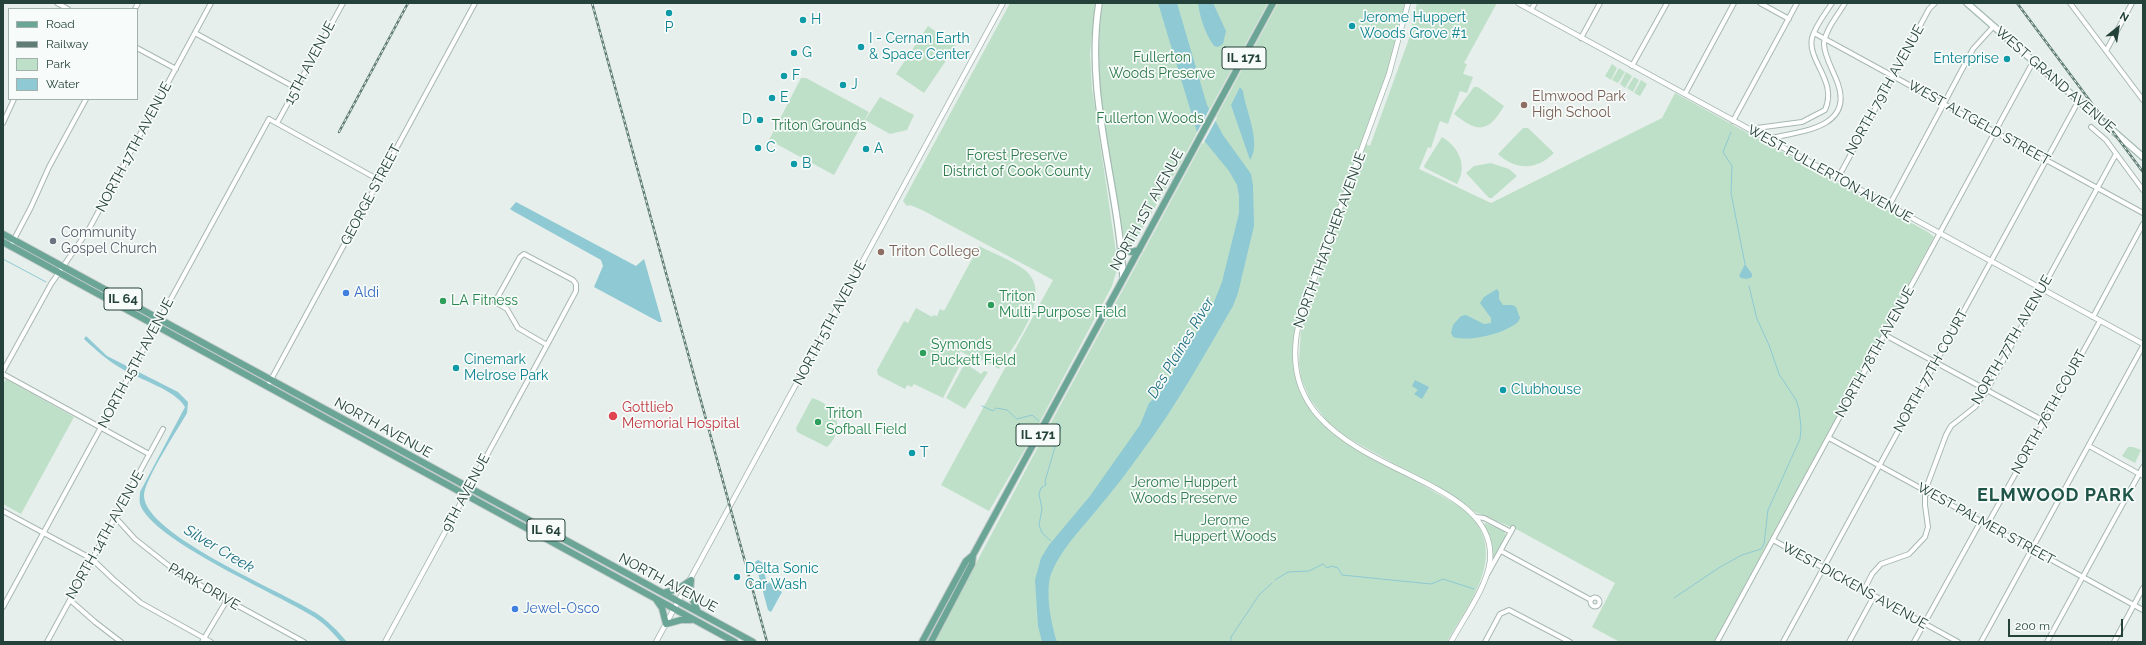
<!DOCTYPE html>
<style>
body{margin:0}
#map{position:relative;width:2146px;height:645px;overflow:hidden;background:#e6efeb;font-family:Raleway,sans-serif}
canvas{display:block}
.frame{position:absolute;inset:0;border:4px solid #24423a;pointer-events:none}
.legend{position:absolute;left:8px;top:8px;width:130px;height:92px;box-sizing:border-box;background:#f7fbf9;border:1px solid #a3b1ad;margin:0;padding:5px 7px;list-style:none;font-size:12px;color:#24423a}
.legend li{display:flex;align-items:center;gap:8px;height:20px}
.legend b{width:20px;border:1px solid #a3b1ad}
.north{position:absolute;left:2098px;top:8px;width:40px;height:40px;-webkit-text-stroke:3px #f7fbf9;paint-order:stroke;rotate:30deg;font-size:11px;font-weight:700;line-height:16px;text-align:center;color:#24423a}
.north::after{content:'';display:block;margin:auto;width:14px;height:18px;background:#24423a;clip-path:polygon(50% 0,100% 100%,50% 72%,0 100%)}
.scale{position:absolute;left:2008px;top:619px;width:115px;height:18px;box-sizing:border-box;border:2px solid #24423a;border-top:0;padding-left:5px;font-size:12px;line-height:14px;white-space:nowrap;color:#24423a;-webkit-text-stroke:3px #f7fbf9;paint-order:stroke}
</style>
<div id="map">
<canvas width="2146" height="645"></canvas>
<div class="frame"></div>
<ul class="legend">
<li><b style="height:5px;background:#6aa596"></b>Road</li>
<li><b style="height:5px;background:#5f7d75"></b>Railway</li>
<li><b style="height:11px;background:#bfe0c8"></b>Park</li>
<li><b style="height:11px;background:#8ec9d4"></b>Water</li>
</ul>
<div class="north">N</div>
<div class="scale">200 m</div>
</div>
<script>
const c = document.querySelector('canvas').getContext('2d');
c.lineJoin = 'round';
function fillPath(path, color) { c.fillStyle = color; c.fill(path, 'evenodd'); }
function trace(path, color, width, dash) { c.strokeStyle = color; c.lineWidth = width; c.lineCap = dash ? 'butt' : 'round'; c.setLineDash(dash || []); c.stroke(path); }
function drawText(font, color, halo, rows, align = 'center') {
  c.font = font + ' Raleway,sans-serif'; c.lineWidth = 3.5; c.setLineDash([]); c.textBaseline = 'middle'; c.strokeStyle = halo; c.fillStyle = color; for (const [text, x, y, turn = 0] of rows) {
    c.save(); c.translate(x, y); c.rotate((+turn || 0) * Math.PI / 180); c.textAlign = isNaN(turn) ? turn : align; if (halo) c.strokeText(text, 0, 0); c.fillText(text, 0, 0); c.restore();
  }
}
fillPath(new Path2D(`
 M 1010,3 L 1095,3 L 1090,53 L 1092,88 L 1118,266 L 1112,286 L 1027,446 L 989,511 L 941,485 L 1053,280 L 922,210 L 910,205 L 907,206 L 903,201 Z
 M 1103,3 L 1268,3 L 1176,171 L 1130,250 L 1125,245 C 1112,166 1090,83 1103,3 Z
 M 1278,3 L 1406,3 L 1388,70 L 1297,321 C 1280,401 1321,429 1384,463 C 1410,478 1435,492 1461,507 C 1467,513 1475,519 1479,527 C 1501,566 1465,609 1447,642 L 934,642 L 1047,430 Z
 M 1417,3 L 1497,3 L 1464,63 L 1467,64 L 1463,74 L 1473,77 L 1467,93 L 1460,91 L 1448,124 L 1440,121 L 1431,148 L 1428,147 L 1419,169 L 1491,203 L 1662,118 L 1675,93 L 1928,232 L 1934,237 L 1715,642 L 1620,642 L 1592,627 L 1615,583 L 1516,529 L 1475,512 L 1456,498 L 1348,438 L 1330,425 L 1310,399 L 1301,378 L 1299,363 L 1301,329 L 1366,144 L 1370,146 L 1410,36 L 1412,36 L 1410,33 Z
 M 928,26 L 956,46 L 924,93 L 896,74 Z
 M 1612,64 L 1617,68 L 1611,80 L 1605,76 Z
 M 1619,68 L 1625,72 L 1618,83 L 1612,80 Z
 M 1626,72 L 1632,76 L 1625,88 L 1620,84 Z
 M 1634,77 L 1639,80 L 1633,92 L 1627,88 Z
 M 801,78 L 806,78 L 869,112 L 834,175 L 769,140 Z
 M 1641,80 L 1647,84 L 1640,96 L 1634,93 Z
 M 1474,87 L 1478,87 L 1504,106 C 1488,133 1478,133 1454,114 Z
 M 880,97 L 914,115 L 907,130 L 890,134 L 865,120 Z
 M 1523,128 L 1528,128 L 1554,153 C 1537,170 1516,171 1498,154 Z
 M 1442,137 C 1459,147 1468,166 1457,184 L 1425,168 L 1424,166 Z
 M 1491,163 L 1509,169 L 1517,176 L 1492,198 L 1489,198 L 1466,173 L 1474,166 Z
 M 979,246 C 993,253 1013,261 1025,270 C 1055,295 1014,345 999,369 L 983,360 L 971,357 L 960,351 L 959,367 L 943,398 L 914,384 L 912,387 L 907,385 L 905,389 L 878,375 L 877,370 L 904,321 L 908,323 L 916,308 L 932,317 L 933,315 L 937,316 L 940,309 L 944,311 Z
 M 965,363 L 981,374 L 984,371 L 988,372 L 965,409 L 946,398 Z
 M 6,379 L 74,417 L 21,514 L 3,504 L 3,384 Z
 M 812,398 C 836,405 847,428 827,447 L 797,432 L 796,428 Z
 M 2128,447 L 2133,447 L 2141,450 L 2135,463 L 2122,456 Z
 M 1485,523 L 1503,530 L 1506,535 L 1492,562 L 1491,543 L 1484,525 Z`), '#bfe0c8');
fillPath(new Path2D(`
 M 1158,3 L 1177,3 L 1207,105 L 1223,135 L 1251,174 L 1253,185 L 1254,226 L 1238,293 L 1233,306 C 1203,357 1177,405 1143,450 C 1128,471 1112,492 1095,512 C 1079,531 1060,551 1051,574 C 1045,592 1051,624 1057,642 L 1042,642 L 1038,626 L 1035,580 L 1041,558 L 1049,545 L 1090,496 L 1121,452 L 1140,425 L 1149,403 L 1161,392 L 1171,375 L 1184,349 L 1198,331 L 1210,312 L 1222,282 L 1239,213 L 1239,196 L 1237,185 L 1229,171 L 1197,132 Z
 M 1198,3 L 1213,3 L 1226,31 L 1223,44 L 1218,47 L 1214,46 C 1205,33 1200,18 1198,3 Z
 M 1240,87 L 1243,91 C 1245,109 1262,143 1250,160 L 1231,105 Z
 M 516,202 L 636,266 L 644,259 L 662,322 L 659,322 L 594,287 L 603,266 L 601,260 L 513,211 L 510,209 Z
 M 1745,264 L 1752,274 L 1752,277 L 1747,279 L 1741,278 L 1739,276 Z
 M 1497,289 L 1499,292 L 1499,299 L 1503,305 L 1512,305 L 1516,307 L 1520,318 L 1518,322 C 1504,334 1470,342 1453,337 L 1451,333 L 1453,325 L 1461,316 L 1466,315 L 1484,324 L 1491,323 L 1491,318 L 1480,303 L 1484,297 Z
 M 86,336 L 107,356 L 178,392 L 188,402 L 187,413 C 178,429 143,482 144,496 C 145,535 283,592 316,613 C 328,621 338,631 347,642 L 341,642 C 333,633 325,624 314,617 C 280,595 151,540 140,504 C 139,500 140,496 140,492 L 185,407 C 176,390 140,380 124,370 C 109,362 97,351 84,339 Z
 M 1415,380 L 1429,387 L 1422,399 L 1414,394 L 1418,390 L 1412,386 Z
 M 758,560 L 769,566 L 765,575 L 766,580 L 782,592 L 771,612 L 768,610 L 755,562 Z`), '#8ec9d4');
fillPath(new Path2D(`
 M 1210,108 L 1217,118 L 1203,144 L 1196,134 Z`), '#e6efeb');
trace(new Path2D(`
 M 1731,132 L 1723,152 L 1732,166 L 1731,193 L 1745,264
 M 3,259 L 46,282
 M 982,406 L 993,411 L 996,408 L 1007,410 L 1017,419 L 1032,415 L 1039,421
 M 1050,427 L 1053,427 L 1058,423 L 1061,427 L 1045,481 L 1046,485 L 1041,488 L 1039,494 L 1042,509 L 1039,525 L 1042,533 L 1051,541
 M 1275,580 L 1288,572 L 1309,571 L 1323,564 L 1327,568 L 1332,566 L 1338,568 L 1342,575 L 1431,584 L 1443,579 L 1474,589
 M 1674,598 L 1720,567 L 1742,555 L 1761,549 L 1764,544 L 1768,510 L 1800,439 L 1801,427 L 1799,409 L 1796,400 L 1779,374 L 1769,345 L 1757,319 L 1749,286
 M 1231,642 L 1231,637 L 1259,595 L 1272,583`), '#8ec9d4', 1);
const minor = new Path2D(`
 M 57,3 L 68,9
 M 1760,3 L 1789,19
 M 2070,3 L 2143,100
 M 135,9 L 138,3
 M 1531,10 L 1535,3
 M 195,33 L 296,88
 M 1814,33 L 2143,213
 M 1581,38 L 1600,3
 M 137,48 L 176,69
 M 2106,51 L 2132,3
 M 1632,66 L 1667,3
 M 1685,94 L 1734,3
 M 1733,121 L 1797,3
 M 3,123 L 14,99
 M 277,123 L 343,3
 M 2091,127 L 2106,140 L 2143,190
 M 1749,129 L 1802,122 L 1825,110 C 1838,81 1807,61 1812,38 C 1815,26 1825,14 1832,3
 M 1766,139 C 1795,132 1854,130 1838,84 C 1834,72 1824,56 1824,44 C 1825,30 1838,15 1845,3
 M 1838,178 L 1929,9 L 1935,3
 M 1889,206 L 1973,49 L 1993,27
 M 10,247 L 31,207 L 49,167 L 86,99
 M 2093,317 L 2143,224
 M 1885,335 L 2044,421
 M 3,371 L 51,284 L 89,229 L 211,3
 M 3,374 L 149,454
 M 267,387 L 475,3
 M 1829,438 L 2143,610
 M 2089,446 L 2143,476
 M 469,488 C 505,422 541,357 576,291 L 576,284 L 573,280 L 524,254 L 520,257 L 495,302 L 507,309 L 518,328 L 547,345
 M 3,511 L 92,559 L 113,579 L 141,603 L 211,642
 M 115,517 L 135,539 L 178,573 L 304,642
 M 1476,517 L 1484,518 L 1511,532
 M 1987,525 L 2100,321
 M 1773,540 L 1958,642
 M 1501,551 L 1591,600
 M 1488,573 L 1513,528
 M 1864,590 L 1872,574 L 1881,564 L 1909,554 L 1925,537 L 1928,527 L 1925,505 L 1925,491 L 1946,435 L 1951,426 L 1975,407 L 1987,390 L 2116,154
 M1590.5 602a4.5 4.5 0 1 1 9 0a4.5 4.5 0 1 1-9 0Z
 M 70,600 L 95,622 L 121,642
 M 3,607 L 269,119 L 379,180
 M 47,642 L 163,429
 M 202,642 L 227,600
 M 1485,642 L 1500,614 L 1509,610 L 1570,642
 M 1717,642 L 2033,62
 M 1783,642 L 2079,100
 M 1849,642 L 1874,596
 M 1914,642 L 1981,521
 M 1981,642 L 2143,346
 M 2047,642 L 2143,467
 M 2114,642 L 2143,588`);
const tertiary = new Path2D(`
 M 1408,3 L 1389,74 L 1301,315 C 1254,479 1500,458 1490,561 C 1487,587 1463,619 1451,642
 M 1518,3 L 2143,344
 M 385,642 L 469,488
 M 656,642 L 1003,3`);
const secondary = new Path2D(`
 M 1099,3 C 1084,96 1119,185 1123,278
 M 1967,3 L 2143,157`);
const primary = new Path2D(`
 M 3,234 L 753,642
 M 3,242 L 735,642
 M 1121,249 L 1131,252 L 1139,250
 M 691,580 L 690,593 L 698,612
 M 663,593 L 678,589 L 691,580
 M 657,601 L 662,608 L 666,624 L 681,620 L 691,620
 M 922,642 L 966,561 L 973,555 L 1273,3
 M 931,642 L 972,564 L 973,555`);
trace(minor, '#a8b8b2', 6);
trace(tertiary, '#a8b8b2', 6);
trace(secondary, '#a4bbb3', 8);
trace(primary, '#c2cac8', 8);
trace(minor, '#fff', 4);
trace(tertiary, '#fff', 4.5);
trace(secondary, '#fff', 5.5);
trace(primary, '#6aa596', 6);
const rail = new Path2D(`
 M 592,3 L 767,642
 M 2017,3 L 2143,172
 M 339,132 L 408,3`);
trace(rail, '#5f7d75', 2.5);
trace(rail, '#f7fbf9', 1, [3]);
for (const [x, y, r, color] of [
 [669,13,4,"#0f9aa8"],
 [803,20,4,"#0f9aa8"],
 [1352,26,4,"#0f9aa8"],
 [861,47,4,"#0f9aa8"],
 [794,53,4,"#0f9aa8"],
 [2007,59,4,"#0f9aa8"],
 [784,76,4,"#0f9aa8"],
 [843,85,4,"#0f9aa8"],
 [772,98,4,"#0f9aa8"],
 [1524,105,4,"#8d6e63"],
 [760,120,4,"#0f9aa8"],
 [758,148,4,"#0f9aa8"],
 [866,149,4,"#0f9aa8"],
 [794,164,4,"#0f9aa8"],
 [53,241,4,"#6b7280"],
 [881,252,4,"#8d6e63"],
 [346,293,4,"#3f7fe0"],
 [443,301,4,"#2e9e5b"],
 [991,305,4,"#2e9e5b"],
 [923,353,4,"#2e9e5b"],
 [456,368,4,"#0f9aa8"],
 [1503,390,4,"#0f9aa8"],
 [613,416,5,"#e0444e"],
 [818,422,4,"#2e9e5b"],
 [912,453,4,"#0f9aa8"],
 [737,577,4,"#0f9aa8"],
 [515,609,4,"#3f7fe0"]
]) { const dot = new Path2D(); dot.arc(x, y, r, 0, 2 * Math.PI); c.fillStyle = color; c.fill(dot); trace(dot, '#f7fbf9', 1.5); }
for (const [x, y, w] of [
 [1244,58,44],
 [123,299,38],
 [1038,435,44],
 [546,530,38]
]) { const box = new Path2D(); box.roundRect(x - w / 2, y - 11, w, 22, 3); c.fillStyle = '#f7fbf9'; c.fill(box); trace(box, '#24423a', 1); }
drawText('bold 13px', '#24423a', null, [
 ["IL 171",1244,58],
 ["IL 64",123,299],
 ["IL 171",1038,435],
 ["IL 64",546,530]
]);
drawText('14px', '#0d838f', '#f7fbf9', [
 ["Jerome Huppert",1360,18],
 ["Woods Grove #1",1360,34],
 ["H",811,20],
 ["P",669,28,"center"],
 ["I - Cernan Earth",869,39],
 ["& Space Center",869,55],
 ["G",802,53],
 ["Enterprise",1999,59,"right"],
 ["F",792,76],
 ["J",851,85],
 ["E",780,98],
 ["D",752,120,"right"],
 ["C",766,148],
 ["A",874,149],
 ["B",802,164],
 ["Cinemark",464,360],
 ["Melrose Park",464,376],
 ["Clubhouse",1511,390],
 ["T",920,453],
 ["Delta Sonic",745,569],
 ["Car Wash",745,585]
], 'left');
drawText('14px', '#2d7a4b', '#f7fbf9', [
 ["Fullerton",1162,58],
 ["Woods Preserve",1162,74],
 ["Fullerton Woods",1150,119],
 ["Triton Grounds",819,126],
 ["Forest Preserve",1017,156],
 ["District of Cook County",1017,172],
 ["Jerome Huppert",1184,483],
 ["Woods Preserve",1184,499],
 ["Jerome",1225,521],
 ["Huppert Woods",1225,537]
]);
drawText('14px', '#24423a', '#f7fbf9', [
 ["15TH AVENUE",310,63,-62],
 ["WEST GRAND AVENUE",2055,80,41],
 ["NORTH 79TH AVENUE",1885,90,-61],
 ["WEST ALTGELD STREET",1979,123,29],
 ["NORTH 17TH AVENUE",134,147,-62],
 ["WEST FULLERTON AVENUE",1830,174,29],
 ["GEORGE STREET",371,195,-62],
 ["NORTH 1ST AVENUE",1147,210,-61],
 ["NORTH THATCHER AVENUE",1330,240,-70],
 ["NORTH 5TH AVENUE",830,323,-62],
 ["NORTH 77TH AVENUE",2012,340,-60],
 ["NORTH 78TH AVENUE",1875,352,-61],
 ["NORTH 15TH AVENUE",136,363,-62],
 ["NORTH 77TH COURT",1931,371,-61],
 ["NORTH 76TH COURT",2049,412,-61],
 ["NORTH AVENUE",383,428,29],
 ["9TH AVENUE",466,493,-62],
 ["WEST PALMER STREET",1986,524,29],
 ["NORTH 14TH AVENUE",105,535,-61],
 ["NORTH AVENUE",668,583,28],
 ["WEST DICKENS AVENUE",1855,586,29],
 ["PARK DRIVE",204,587,30]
]);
drawText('14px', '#785e54', '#f7fbf9', [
 ["Elmwood Park",1532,97],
 ["High School",1532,113],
 ["Triton College",889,252]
], 'left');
drawText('14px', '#5b616d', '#f7fbf9', [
 ["Community",61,233],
 ["Gospel Church",61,249]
], 'left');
drawText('14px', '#366cbe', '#f7fbf9', [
 ["Aldi",354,293],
 ["Jewel-Osco",523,609]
], 'left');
drawText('14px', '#27864d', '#f7fbf9', [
 ["Triton",999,297],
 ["Multi-Purpose Field",999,313],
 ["LA Fitness",451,301],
 ["Symonds",931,345],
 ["Puckett Field",931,361],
 ["Triton",826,414],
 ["Sofball Field",826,430]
], 'left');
drawText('14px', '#be3a42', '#f7fbf9', [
 ["Gottlieb",622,408],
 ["Memorial Hospital",622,424]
], 'left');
drawText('italic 15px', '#1c6f80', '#f7fbf9', [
 ["Des Plaines River",1181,348,-59],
 ["Silver Creek",219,549,31]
]);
c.letterSpacing = '1px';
drawText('bold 18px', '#1f5548', '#f7fbf9', [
 ["ELMWOOD PARK",2056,496]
]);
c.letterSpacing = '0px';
</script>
